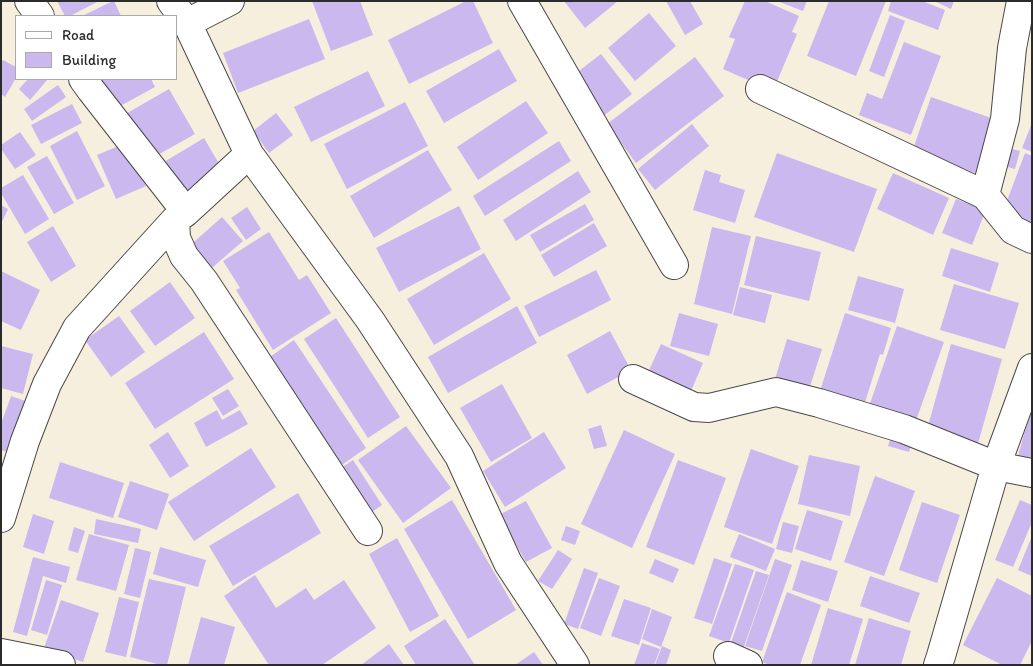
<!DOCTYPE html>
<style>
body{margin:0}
#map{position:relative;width:1033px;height:666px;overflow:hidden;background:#f7efde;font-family:Itim,sans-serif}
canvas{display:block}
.frame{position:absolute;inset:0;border:2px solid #2b2b2b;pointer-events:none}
.legend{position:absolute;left:15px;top:15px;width:162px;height:65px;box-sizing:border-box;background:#fff;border:1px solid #aaa;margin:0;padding:6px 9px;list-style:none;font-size:15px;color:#2b2b2b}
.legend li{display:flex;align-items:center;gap:10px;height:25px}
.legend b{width:25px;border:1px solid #aaa}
</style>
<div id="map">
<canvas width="1033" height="666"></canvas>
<div class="frame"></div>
<ul class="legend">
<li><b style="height:6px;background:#fff"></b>Road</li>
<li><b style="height:14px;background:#cab8ee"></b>Building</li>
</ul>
</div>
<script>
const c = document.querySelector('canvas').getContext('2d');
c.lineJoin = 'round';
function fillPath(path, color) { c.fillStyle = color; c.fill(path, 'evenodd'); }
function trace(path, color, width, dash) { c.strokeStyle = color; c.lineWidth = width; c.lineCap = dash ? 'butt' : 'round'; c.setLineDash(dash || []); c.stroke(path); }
fillPath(new Path2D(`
 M 57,1 L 99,1 L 70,16 L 65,16 Z
 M 114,1 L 121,16 L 82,16 L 113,1 Z
 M 312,1 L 360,1 L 373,35 L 331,51 Z
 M 466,1 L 473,1 L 493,43 L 409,84 L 388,40 Z
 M 564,1 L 618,1 L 585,28 Z
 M 666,1 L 690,1 L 703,24 L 685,35 Z
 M 745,1 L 765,1 L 799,16 L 792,32 L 797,34 L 773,91 L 723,69 L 735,39 L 729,37 Z
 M 777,1 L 807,1 L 803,11 Z
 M 829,1 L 886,1 L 856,76 L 807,56 Z
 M 891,1 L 922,1 L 945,10 L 938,30 L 888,11 Z
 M 934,1 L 954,1 L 951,9 Z
 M 649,13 L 676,46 L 635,81 L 608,48 Z
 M 890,15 L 905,21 L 884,77 L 869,71 Z
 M 309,19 L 325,59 L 238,93 L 223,53 Z
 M 904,42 L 941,56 L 911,135 L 859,115 L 867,93 L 882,99 Z
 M 499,49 L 517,81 L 444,123 L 426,91 Z
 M 601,54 L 632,94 L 602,117 L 571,77 Z
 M 695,57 L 724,96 L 636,163 L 607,124 Z
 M 3,60 L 16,67 L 16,78 L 5,97 L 1,94 L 1,63 Z
 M 368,71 L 385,106 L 311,142 L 294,107 Z
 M 28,79 L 48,79 L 30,100 L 19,89 Z
 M 96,79 L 151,79 L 155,87 L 113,110 Z
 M 58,85 L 66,97 L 32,121 L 24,109 Z
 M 169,89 L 195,134 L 147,161 L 122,116 Z
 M 931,97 L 997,120 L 978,174 L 912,152 Z
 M 526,101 L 548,133 L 478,180 L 457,147 Z
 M 405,102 L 428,146 L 347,189 L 324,144 Z
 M 72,104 L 82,123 L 41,144 L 31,125 Z
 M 276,113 L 293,135 L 269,153 L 253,131 Z
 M 1032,123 L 1032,152 L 1022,148 Z
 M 692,124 L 709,146 L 655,190 L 638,169 Z
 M 77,131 L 105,186 L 77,200 L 50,146 Z
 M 20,132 L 36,155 L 15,169 L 1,149 L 1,145 Z
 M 204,138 L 225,174 L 180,200 L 159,165 Z
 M 559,141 L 571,161 L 485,216 L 473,196 Z
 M 128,142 L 146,186 L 116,199 L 97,155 Z
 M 1008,148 L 1020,151 L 1015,169 L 1004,166 Z
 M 428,150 L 452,190 L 374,238 L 350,196 Z
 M 777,153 L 877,189 L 854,252 L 754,217 Z
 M 1025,153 L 1032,156 L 1032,234 L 1002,214 Z
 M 47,156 L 74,203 L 54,214 L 27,167 Z
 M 705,170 L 721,175 L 719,182 L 745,190 L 735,223 L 693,210 Z
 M 578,171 L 591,192 L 516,241 L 503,220 Z
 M 893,173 L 949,198 L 933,235 L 877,209 Z
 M 23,175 L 49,219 L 25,234 L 1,193 L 1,188 Z
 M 956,199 L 986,210 L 972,245 L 942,233 Z
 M 585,204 L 594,220 L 540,252 L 530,235 Z
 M 1,205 L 8,209 L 1,224 Z
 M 459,206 L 481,249 L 399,292 L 376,248 Z
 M 247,207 L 261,229 L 246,240 L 231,218 Z
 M 222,217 L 243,241 L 205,274 L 185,250 Z
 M 594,223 L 607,246 L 554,277 L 541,255 Z
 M 53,226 L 76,266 L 51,282 L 27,242 Z
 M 712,227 L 751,236 L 732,314 L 694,304 Z
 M 269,232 L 299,280 L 307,275 L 331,313 L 273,350 L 236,290 L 240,288 L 223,261 Z
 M 756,236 L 821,252 L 809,301 L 744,285 Z
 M 951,248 L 999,263 L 990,292 L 942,276 Z
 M 484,253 L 511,299 L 434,345 L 407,299 Z
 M 596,270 L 611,300 L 539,337 L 524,306 Z
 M 1,271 L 40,290 L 21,330 L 1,321 Z
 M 858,276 L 904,289 L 895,323 L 848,310 Z
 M 170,282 L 195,318 L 155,346 L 130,311 Z
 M 954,284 L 1019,303 L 1005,349 L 940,330 Z
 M 740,287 L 772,295 L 765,323 L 733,315 Z
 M 517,306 L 537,343 L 448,393 L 428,357 Z
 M 679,313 L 718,324 L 709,356 L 670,346 Z
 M 845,313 L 891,328 L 883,355 L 880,354 L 862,412 L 818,397 Z
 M 119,316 L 145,352 L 111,377 L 85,340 Z
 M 336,318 L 400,417 L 368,438 L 304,339 Z
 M 897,326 L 944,342 L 913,429 L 867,412 Z
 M 610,331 L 631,370 L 587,394 L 567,355 Z
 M 204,332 L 234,379 L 155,429 L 125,383 Z
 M 787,339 L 822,349 L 807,396 L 773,386 Z
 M 294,340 L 366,448 L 339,467 L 267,359 Z
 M 661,344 L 703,363 L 689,396 L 646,377 Z
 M 951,344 L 1002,359 L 977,447 L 926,433 Z
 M 1,346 L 33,354 L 23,394 L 1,388 Z
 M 502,384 L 532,438 L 491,462 L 460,408 Z
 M 228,389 L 239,406 L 223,416 L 212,398 Z
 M 11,396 L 31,403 L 13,454 L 1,450 L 1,424 Z
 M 1031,409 L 1032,409 L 1032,468 L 1016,463 Z
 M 217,410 L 222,420 L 240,410 L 248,424 L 206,447 L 194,423 Z
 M 601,425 L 607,446 L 594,449 L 588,429 Z
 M 406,426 L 451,488 L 403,523 L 358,460 Z
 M 624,430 L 675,454 L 632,548 L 581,524 Z
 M 893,430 L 914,437 L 909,452 L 888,446 Z
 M 168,432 L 189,466 L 170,478 L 149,445 Z
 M 544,432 L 566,468 L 505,507 L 483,471 Z
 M 251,448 L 276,487 L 194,541 L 168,502 Z
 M 751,449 L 799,466 L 772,544 L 724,527 Z
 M 809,455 L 860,466 L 850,516 L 798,504 Z
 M 353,460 L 382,505 L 365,517 L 335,472 Z
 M 678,460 L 726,478 L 694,565 L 646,547 Z
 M 60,462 L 124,483 L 113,518 L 49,498 Z
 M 875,476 L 915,491 L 884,576 L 844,562 Z
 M 130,481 L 169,494 L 157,530 L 118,517 Z
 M 298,493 L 321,533 L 233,586 L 209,546 Z
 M 452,500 L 516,610 L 468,639 L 404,529 Z
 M 1020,500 L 1032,505 L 1032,522 L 1013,567 L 995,560 Z
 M 526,501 L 552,548 L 526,562 L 499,515 Z
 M 922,502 L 960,515 L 937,583 L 899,570 Z
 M 807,510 L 843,521 L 831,561 L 795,549 Z
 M 33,514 L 54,521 L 44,554 L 23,547 Z
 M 96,519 L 141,529 L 138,543 L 94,534 Z
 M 783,522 L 799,526 L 792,553 L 776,549 Z
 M 566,526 L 580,531 L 575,545 L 561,540 Z
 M 74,527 L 85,531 L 78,553 L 68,550 Z
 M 89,534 L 129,545 L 116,591 L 76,580 Z
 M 739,534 L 775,549 L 766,571 L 730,557 Z
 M 1032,536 L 1032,576 L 1018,570 Z
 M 397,538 L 439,616 L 410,632 L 369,554 Z
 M 160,547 L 206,560 L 198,587 L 153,574 Z
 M 135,548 L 151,552 L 140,598 L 124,594 Z
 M 558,550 L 572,559 L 552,589 L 538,581 Z
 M 33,557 L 70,567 L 66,583 L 43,576 L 27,636 L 13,632 Z
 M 714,558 L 732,564 L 712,624 L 694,618 Z
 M 655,559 L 679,569 L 673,583 L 649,573 Z
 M 775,559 L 792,565 L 762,651 L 745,646 Z
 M 801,560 L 838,571 L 828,602 L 792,590 Z
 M 735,564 L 754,570 L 729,643 L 709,636 Z
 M 584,568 L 598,573 L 578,629 L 564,624 Z
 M 756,571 L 769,575 L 740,658 L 727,654 Z
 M 255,575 L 276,608 L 306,588 L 314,600 L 344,580 L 376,628 L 322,665 L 269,665 L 224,596 Z
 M 870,576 L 920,593 L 909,623 L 860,606 Z
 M 599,578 L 620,586 L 601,636 L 580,628 Z
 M 997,578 L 1032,596 L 1032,641 L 1020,665 L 1002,665 L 963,645 Z
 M 149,579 L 186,587 L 167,665 L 161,665 L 130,657 Z
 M 46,580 L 62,585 L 47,635 L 31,630 Z
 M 787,592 L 821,605 L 800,665 L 769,665 L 762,662 Z
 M 119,597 L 139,602 L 126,657 L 105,652 Z
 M 624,599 L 651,608 L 639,645 L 611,636 Z
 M 61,600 L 99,613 L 83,662 L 44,648 Z
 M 828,608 L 863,619 L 849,665 L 811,665 Z
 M 652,609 L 672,617 L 661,647 L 642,639 Z
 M 201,617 L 235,627 L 224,665 L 188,665 Z
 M 869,618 L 911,631 L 901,665 L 855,665 Z
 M 445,619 L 475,665 L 416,665 L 404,646 Z
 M 642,643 L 660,649 L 654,665 L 634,665 Z
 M 389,644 L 404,665 L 361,665 Z
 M 662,646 L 671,650 L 666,665 L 655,665 Z
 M 534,652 L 543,665 L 515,665 Z`), '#cab8ee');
const minor = new Path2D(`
 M 29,1 L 40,16
 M 171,1 L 187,23 L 249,154 L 370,320 L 459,456 L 508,563 L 575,665
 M 522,1 L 674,265
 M 1021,1 L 1012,48 L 1005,119 L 985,195 L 1013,230 L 1032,239
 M 187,23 L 230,1
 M 83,79 L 91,90 L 186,212
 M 760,89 L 985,195
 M 175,220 L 176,238 L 184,256 L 204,281 L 368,531
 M 633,379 L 694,407 L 709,408 L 776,392 L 819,403 L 904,429 L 996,466 L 1032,473
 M 1,518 L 25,441 L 47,384 L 77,328 L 175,220 L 186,212 L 249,154
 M 1,653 L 61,665
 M 728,656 L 748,665
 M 938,665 L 941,656 L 996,466 L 1032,368`);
trace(minor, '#4a4846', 30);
trace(minor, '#fff', 28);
</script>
